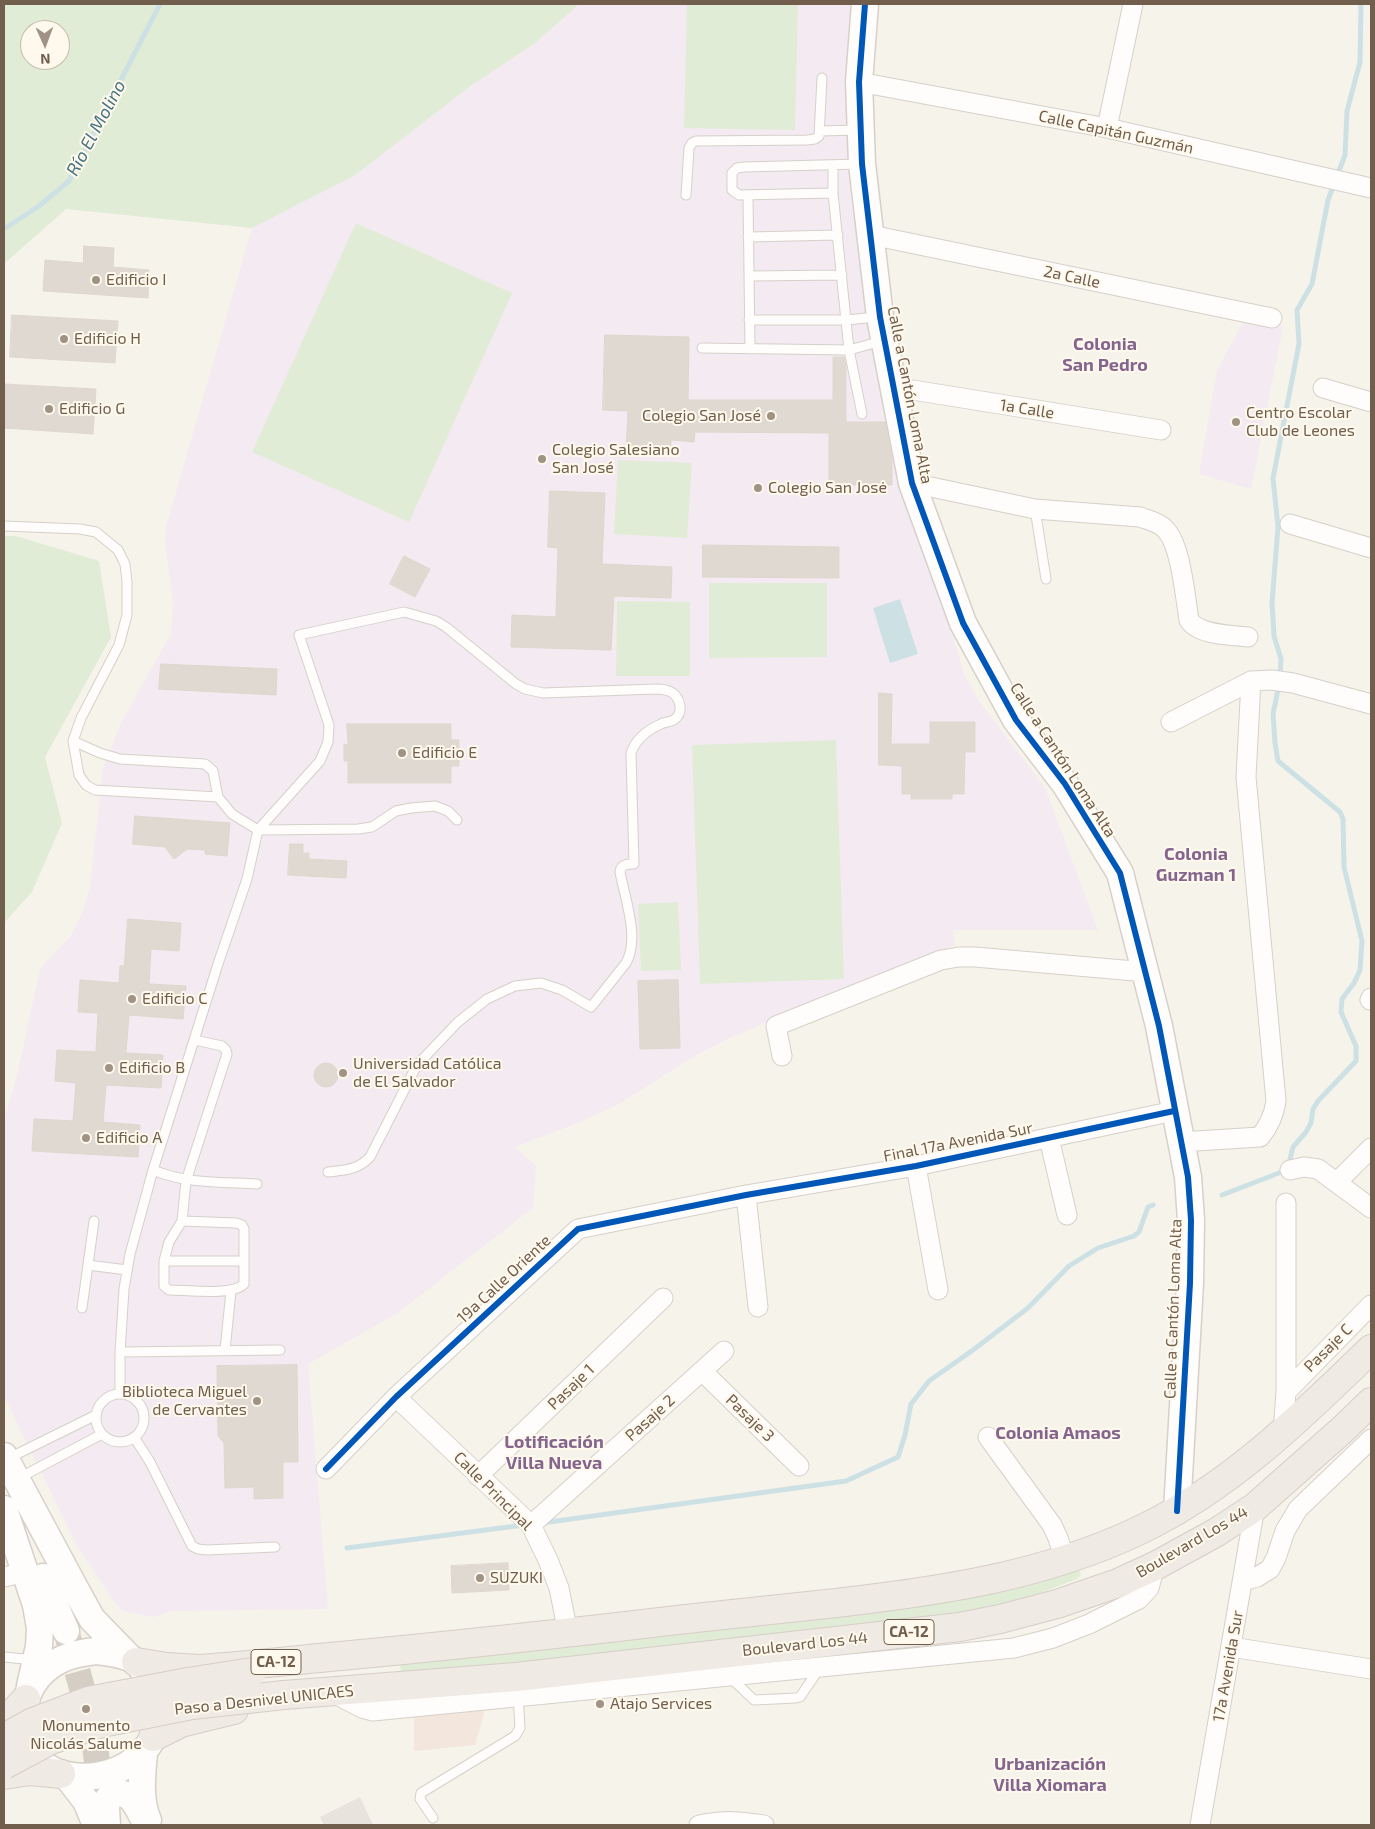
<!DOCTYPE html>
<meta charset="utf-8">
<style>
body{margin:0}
#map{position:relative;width:1375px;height:1829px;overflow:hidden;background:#f6f3eb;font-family:"Exo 2",sans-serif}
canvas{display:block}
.frame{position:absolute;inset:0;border:5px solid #725e4d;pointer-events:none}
.north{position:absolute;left:20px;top:20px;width:50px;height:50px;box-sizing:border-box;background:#fef9ec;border:1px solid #c6bbac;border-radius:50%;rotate:178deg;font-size:14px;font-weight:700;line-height:20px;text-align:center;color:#725e4d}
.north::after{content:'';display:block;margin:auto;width:18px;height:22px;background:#a09284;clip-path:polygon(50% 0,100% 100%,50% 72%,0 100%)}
</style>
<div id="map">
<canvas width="1375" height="1829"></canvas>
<div class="frame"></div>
<div class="north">N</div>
</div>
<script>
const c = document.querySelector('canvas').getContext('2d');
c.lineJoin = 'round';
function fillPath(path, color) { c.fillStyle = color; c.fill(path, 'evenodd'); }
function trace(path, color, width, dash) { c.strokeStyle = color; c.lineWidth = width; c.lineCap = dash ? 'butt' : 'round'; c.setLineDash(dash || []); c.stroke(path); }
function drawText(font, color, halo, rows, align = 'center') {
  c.font = font + ' "Exo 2",sans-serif'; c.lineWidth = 4; c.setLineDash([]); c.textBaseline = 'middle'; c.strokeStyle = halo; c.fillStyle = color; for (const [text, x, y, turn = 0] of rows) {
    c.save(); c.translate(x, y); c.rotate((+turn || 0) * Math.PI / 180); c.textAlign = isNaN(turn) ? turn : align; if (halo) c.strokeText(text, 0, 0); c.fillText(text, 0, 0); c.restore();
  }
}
fillPath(new Path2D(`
 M 485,1710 L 475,1745 L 414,1751 L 414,1714 Z`), '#f3e6dc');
fillPath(new Path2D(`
 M 360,1797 L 373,1825 L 324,1825 L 320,1817 Z`), '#e8e3dc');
fillPath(new Path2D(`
 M 579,4 L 858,4 L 851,119 L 847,124 L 847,153 L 851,158 L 871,317 L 884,410 L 889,413 L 964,674 L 979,701 L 1045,788 L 1098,930 L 953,930 L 955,945 L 731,1037 L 693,1057 L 619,1104 L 575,1124 L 515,1147 L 536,1166 L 533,1208 L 396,1314 L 308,1364 L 328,1609 L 172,1611 L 153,1617 L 130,1613 L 123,1611 L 114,1601 L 77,1546 L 4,1396 L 4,1120 L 16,1080 L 40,970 L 44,964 L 70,937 L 82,914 L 90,887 L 103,768 L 122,721 L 171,634 L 173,602 L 165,541 L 166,527 L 252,228 L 354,176 L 472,85 L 534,44 Z
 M 1245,318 L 1283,326 L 1251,489 L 1199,474 L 1217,371 Z`), '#f4eaf2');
fillPath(new Path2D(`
 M 4,4 L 579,4 L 534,44 L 472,85 L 354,176 L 252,228 L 66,209 L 4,264 ZM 30,30 L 60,30 L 60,60 L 30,60 Z
 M 687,4 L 798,4 L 795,130 L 684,128 Z
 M 356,223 L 512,293 L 409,522 L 252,452 Z
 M 618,460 L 692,463 L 687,538 L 614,534 Z
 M 4,536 L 16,536 L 99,561 L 111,637 L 45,757 L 62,823 L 32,892 L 4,923 Z
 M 709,583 L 827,583 L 827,657 L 709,658 Z
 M 617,601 L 690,602 L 690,676 L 616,676 Z
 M 836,740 L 844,979 L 700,984 L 692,745 Z
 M 678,902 L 681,970 L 641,971 L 638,904 Z
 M 1078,1568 L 1081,1575 L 1077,1579 L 1019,1601 L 1005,1610 L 402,1676 L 399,1661 Z`), '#e1ecd6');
fillPath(new Path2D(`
 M 900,599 L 918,654 L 890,663 L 873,608 Z`), '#cde1e5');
trace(new Path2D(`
 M 4,229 L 39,206 L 69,181 L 160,4
 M 1222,1195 L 1284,1171 L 1288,1167 L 1293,1147 L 1306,1132 L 1311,1123 L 1313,1109 L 1318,1101 L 1356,1061 L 1356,1046 L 1341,1012 L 1342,999 L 1354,983 L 1360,970 L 1362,941 L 1344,867 L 1343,819 L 1340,812 L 1278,761 L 1275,743 L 1273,714 L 1280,680 L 1281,659 L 1274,636 L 1273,617 L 1272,603 L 1278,527 L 1273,478 L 1299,344 L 1297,310 L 1312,284 L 1328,200 L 1345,155 L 1347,111 L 1360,62 L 1361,4
 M 542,1523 L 846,1481 L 898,1457 L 905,1435 L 911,1404 L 929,1381 L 973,1350 L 1028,1308 L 1069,1266 L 1098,1248 L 1134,1236 L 1139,1232 L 1148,1207 L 1153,1205
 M 347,1548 L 524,1525`), '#cde1e5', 5);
const building = new Path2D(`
 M 84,246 L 114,248 L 113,267 L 149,270 L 148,298 L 43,291 L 45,260 L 83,263 Z
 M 12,315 L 118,321 L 115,363 L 10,357 Z
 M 605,335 L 689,337 L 688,400 L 833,400 L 833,357 L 844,357 L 846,367 L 846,422 L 885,422 L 892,460 L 892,485 L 829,485 L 829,433 L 695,432 L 694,442 L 671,440 L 671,453 L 626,450 L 628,411 L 603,410 Z
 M 4,384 L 96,389 L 93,434 L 4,428 Z
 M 550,491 L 605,493 L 602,564 L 672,567 L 671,598 L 614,596 L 611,650 L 511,647 L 512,615 L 556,617 L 558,548 L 548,547 Z
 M 703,545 L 839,547 L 839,578 L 703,577 Z
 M 404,556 L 430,569 L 415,597 L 390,584 Z
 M 161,664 L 277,669 L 276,695 L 159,689 Z
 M 879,693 L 892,694 L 891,744 L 930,744 L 930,722 L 975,722 L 975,752 L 965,752 L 964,794 L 952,794 L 952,799 L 911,799 L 911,794 L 902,794 L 902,766 L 879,765 Z
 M 347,724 L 451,724 L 451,740 L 459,740 L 459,766 L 451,766 L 451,783 L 348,783 L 348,761 L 344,761 L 344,744 L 348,745 Z
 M 135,816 L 230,823 L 227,856 L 205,854 L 205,850 L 187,849 L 174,859 L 165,847 L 133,844 Z
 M 290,844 L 303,844 L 303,853 L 309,853 L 309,859 L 347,861 L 346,878 L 288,875 Z
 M 128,919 L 181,923 L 179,951 L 151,949 L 149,984 L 186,986 L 183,1019 L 129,1015 L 126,1053 L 163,1055 L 161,1088 L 106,1085 L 103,1122 L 140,1125 L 138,1157 L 32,1151 L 34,1119 L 73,1121 L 76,1083 L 55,1081 L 57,1050 L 96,1052 L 98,1013 L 78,1012 L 80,980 L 119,983 L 120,966 L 124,966 Z
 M 678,980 L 680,1048 L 640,1049 L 638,981 Z
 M314 1075a12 12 0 1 1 24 0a12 12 0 1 1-24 0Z
 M 297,1365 L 298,1462 L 283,1462 L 283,1498 L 254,1499 L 254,1487 L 225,1488 L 224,1443 L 218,1436 L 217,1366 Z
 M 508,1563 L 509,1590 L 452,1593 L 451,1566 Z`);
fillPath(building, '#dfd9d1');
trace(building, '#dfd7cd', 1);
trace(new Path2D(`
 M 67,1634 L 82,1688 L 94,1737 L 101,1797`), '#d5cec4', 26, [26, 13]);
const lane = new Path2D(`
 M 820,131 L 858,130
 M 833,165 L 833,193 L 849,350 L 862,414
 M 833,193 L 739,195 L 732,190 L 732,173 L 737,168 L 744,167 L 860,164
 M 686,195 L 689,148 L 692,143 L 696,141 L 807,140 L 815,139 L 819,136 L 822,78
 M 748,196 L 750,349
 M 748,237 L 838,235
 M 749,276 L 842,275
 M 749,320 L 846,320 L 877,317
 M 702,348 L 849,350 L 882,341
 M 1035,509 L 1046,579
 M 4,526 L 80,529 L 96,532 L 118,550 L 125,564 L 127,582 L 127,615 L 119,645 L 81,718 L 73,741 L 79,775 L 86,785 L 95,790 L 218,797
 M 73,741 L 100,753 L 120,759 L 205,764 L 213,771 L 218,797 L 232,814 L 258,830 L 358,829 L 372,827 L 396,811 L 411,808 L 435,806 L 448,811 L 457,820
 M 153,1170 C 186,1184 222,1182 257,1184
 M 182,1221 L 236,1223 L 242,1225 L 244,1229 L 244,1284 C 233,1296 187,1290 169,1290 L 164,1286 L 164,1261 L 169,1242 L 182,1221 L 186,1181 L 227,1054 L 226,1050 L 222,1046 L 195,1040
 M 164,1261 L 244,1261
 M 88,1265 L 127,1270
 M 82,1308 L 94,1221
 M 225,1350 L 231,1291
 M 120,1352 L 280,1350
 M 120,1394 L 120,1352 L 124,1289 L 130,1254 L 153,1170 L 218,964 L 247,879 L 258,830 L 320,761 L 328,742 L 329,725 L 299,635 L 404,612 L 436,621 L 446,627 L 516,684 L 525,689 L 543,693 L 656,689 C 661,689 667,690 671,692 C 680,697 684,712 675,719 C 672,722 665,722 661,724 C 647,730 636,739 631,753 L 634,864 C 627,864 621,864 620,872 C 625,899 640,938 626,963 L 591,1007 L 562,990 L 541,983 L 515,986 L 487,999 L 458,1022 L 417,1065 L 370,1157 C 358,1170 345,1170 328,1172
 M96 1418a24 24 0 1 1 48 0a24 24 0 1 1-48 0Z
 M 134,1437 L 150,1462 L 192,1546 L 198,1549 L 207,1550 L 275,1547
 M 9,1458 L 96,1415
 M 19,1478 L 102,1434
 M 4,1657 L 35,1660
 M 730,1677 L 754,1700 L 796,1698 L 800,1697 L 819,1669
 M 433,1818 L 420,1799 L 421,1793 L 515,1736 L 520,1728 L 518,1695`);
const street = new Path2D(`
 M 859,82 L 1107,128 L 1371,188
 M 1107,128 L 1133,4
 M 871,235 L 1272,318
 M 894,387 L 1161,430
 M 1323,388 L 1371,402
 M 912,483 L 1035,509 L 1140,517 C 1148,520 1158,522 1164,528 C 1181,543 1185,596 1189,620 C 1198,635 1231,635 1248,637
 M 1290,524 L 1371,548
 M 1171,722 L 1251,681 L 1272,680 L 1293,683 L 1371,704
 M 1370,1000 L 1371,998
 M 782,1056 L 776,1026 L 941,960 L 959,957 L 975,957 L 1146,972
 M 1049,1138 L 1067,1215
 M 1180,1142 L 1260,1137 C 1269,1126 1274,1116 1276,1101 L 1246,777 L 1251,681
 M 916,1166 L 938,1290
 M 1290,1170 L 1304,1167 L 1318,1169 L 1371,1208
 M 1337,1182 L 1371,1148
 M 746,1195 L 758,1307
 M 702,1371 L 799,1466
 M 1286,1392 L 1371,1305
 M 396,1397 L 531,1525 L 548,1560 L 559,1588 L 568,1633
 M 1283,1433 L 1286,1392 L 1286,1203
 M 988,1437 L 1052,1525 L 1058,1538 L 1065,1560
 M 326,1469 L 396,1397 L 578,1229 L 746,1195 L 916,1166 L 1174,1111
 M 478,1476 L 663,1298
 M 531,1525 L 724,1351
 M 4,1577 L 26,1572
 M 1243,1581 L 1257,1577 L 1270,1569 L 1276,1558 L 1285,1531 L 1298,1509 L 1371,1439
 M 1231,1647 L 1371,1669
 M 341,1697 L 362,1708 L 373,1711 L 1014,1648 L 1053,1638 L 1089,1624 L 1139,1599 L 1149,1588 L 1155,1566
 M 699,1825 C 725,1820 739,1821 764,1825
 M 1200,1825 L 1255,1507`);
const secondary = new Path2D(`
 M 865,4 L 859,82 L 862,164 L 880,317 L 912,483 L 963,623 L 1016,720 L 1065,784 L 1120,873 L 1159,1026 L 1188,1177 L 1191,1220 L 1190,1283 L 1177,1511
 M 4,1456 L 77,1592 L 92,1619 L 130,1658
 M 4,1509 L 36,1605 L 40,1628 L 39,1646 L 30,1686
 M 43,1577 L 66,1631
 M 96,1651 C 108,1652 119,1654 130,1658 C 139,1663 147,1675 152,1684 C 177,1740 126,1783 72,1776 C 19,1769 8,1704 44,1671 C 59,1657 77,1653 96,1651 Z
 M 144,1753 C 142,1774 139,1801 148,1820
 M 66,1775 L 86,1801 L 96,1825
 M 107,1825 C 107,1819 105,1808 107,1801 C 111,1791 124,1792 131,1798 C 138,1805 142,1817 147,1825`);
const highway = new Path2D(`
 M 136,1662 L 167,1667 L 199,1669 C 243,1666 287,1661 330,1657 C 449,1646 568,1633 686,1619 C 736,1614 786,1608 836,1603 C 941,1591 1044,1576 1140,1530 C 1230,1487 1301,1417 1371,1349
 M 284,1695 L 516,1677 L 960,1627 L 1000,1619 L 1057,1604 L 1118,1583 L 1155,1566 L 1217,1532 L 1255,1507 L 1342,1430 L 1371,1402
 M 4,1720 L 12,1714 L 26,1699
 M 153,1737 L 181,1723 L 234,1710
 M 4,1775 L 30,1771 L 61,1774`);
trace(lane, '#d5d0c9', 11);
trace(street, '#d5d0c9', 21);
trace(secondary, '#d6d0c9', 29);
trace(highway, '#d5cec7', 30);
trace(lane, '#fefdfc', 9);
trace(street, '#fefdfc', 19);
trace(secondary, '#fefdfc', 26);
trace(highway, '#f0eae4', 28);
const highwayBridge = new Path2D(`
 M 4,1738 L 33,1722 L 88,1701 L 188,1682 L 252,1672
 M 4,1765 L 51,1740 L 102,1723 L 192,1705 L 284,1695`);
trace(highwayBridge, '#d5cec7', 30, []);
trace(highwayBridge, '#f0eae4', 28);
trace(new Path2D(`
 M 865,4 L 859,82 L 862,164 L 880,317 L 912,483 L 963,623 L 1016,720 L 1065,784 L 1120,873 L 1159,1026 L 1188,1177 L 1191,1220 L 1190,1283 L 1177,1511
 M 326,1469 L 396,1397 L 578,1229 L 746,1195 L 916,1166 L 1174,1111`), '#0057b8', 6);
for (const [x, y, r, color] of [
 [96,280,5,"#a09284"],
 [64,339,5,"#a09284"],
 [49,409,5,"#a09284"],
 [771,416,5,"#a09284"],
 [1236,422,5,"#a09284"],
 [542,459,5,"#a09284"],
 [758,488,5,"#a09284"],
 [402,753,5,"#a09284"],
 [132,999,5,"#a09284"],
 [109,1068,5,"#a09284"],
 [343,1073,5,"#a09284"],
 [86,1138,5,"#a09284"],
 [257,1401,5,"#a09284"],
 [480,1578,5,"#a09284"],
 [600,1704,5,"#a09284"],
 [86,1709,5,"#a09284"]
]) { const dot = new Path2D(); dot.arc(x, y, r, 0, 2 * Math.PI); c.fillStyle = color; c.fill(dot); trace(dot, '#fef9ec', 2); }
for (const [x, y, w] of [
 [909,1632,50],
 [276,1662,50]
]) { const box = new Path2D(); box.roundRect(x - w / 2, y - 12.5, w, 25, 4); c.fillStyle = '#fef9ec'; c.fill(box); trace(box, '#725e4d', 1); }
drawText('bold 15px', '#725e4d', null, [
 ["CA-12",909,1632],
 ["CA-12",276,1662]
]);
drawText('16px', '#725e4d', '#fef9ec', [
 ["Calle Capitán Guzmán",1116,132,12],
 ["2a Calle",1072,277,12],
 ["Calle a Cantón Loma Alta",910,395,79],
 ["1a Calle",1027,409,9],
 ["Calle a Cantón Loma Alta",1063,760,57],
 ["Final 17a Avenida Sur",958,1142,-11],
 ["19a Calle Oriente",504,1279,-43],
 ["Calle a Cantón Loma Alta",1173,1309,-88],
 ["Pasaje C",1328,1348,-45],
 ["Pasaje 1",571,1387,-44],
 ["Pasaje 2",650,1418,-42],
 ["Pasaje 3",750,1418,44],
 ["Calle Principal",493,1491,45],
 ["Boulevard Los 44",1192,1542,-30],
 ["Boulevard Los 44",805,1644,-6],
 ["17a Avenida Sur",1228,1666,-80],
 ["Paso a Desnivel UNICAES",264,1700,-6]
]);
drawText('16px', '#725e4d', '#fef9ec', [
 ["Edificio I",106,280],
 ["Edificio H",74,339],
 ["Edificio G",59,409],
 ["Centro Escolar",1246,413],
 ["Club de Leones",1246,431],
 ["Colegio San José",761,416,"right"],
 ["Colegio Salesiano",552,450],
 ["San José",552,468],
 ["Colegio San Josė",768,488],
 ["Edificio E",412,753],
 ["Edificio C",142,999],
 ["Universidad Católica",353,1064],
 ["de El Salvador",353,1082],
 ["Edificio B",119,1068],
 ["Edificio A",96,1138],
 ["Biblioteca Miguel",247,1392,"right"],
 ["de Cervantes",247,1410,"right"],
 ["SUZUKI",490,1578],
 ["Atajo Services",610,1704],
 ["Monumento",86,1726,"center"],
 ["Nicolás Salume",86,1744,"center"]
], 'left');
drawText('italic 18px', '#477484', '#fef9ec', [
 ["Río El Molino",96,128,-62]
]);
drawText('bold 18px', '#85658e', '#fef9ec', [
 ["Colonia",1105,344],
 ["San Pedro",1105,365],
 ["Colonia",1196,854],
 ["Guzman 1",1196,875],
 ["Colonia Amaos",1058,1433],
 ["Lotificación",554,1442],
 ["Villa Nueva",554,1463],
 ["Urbanización",1050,1764],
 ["Villa Xiomara",1050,1785]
]);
</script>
